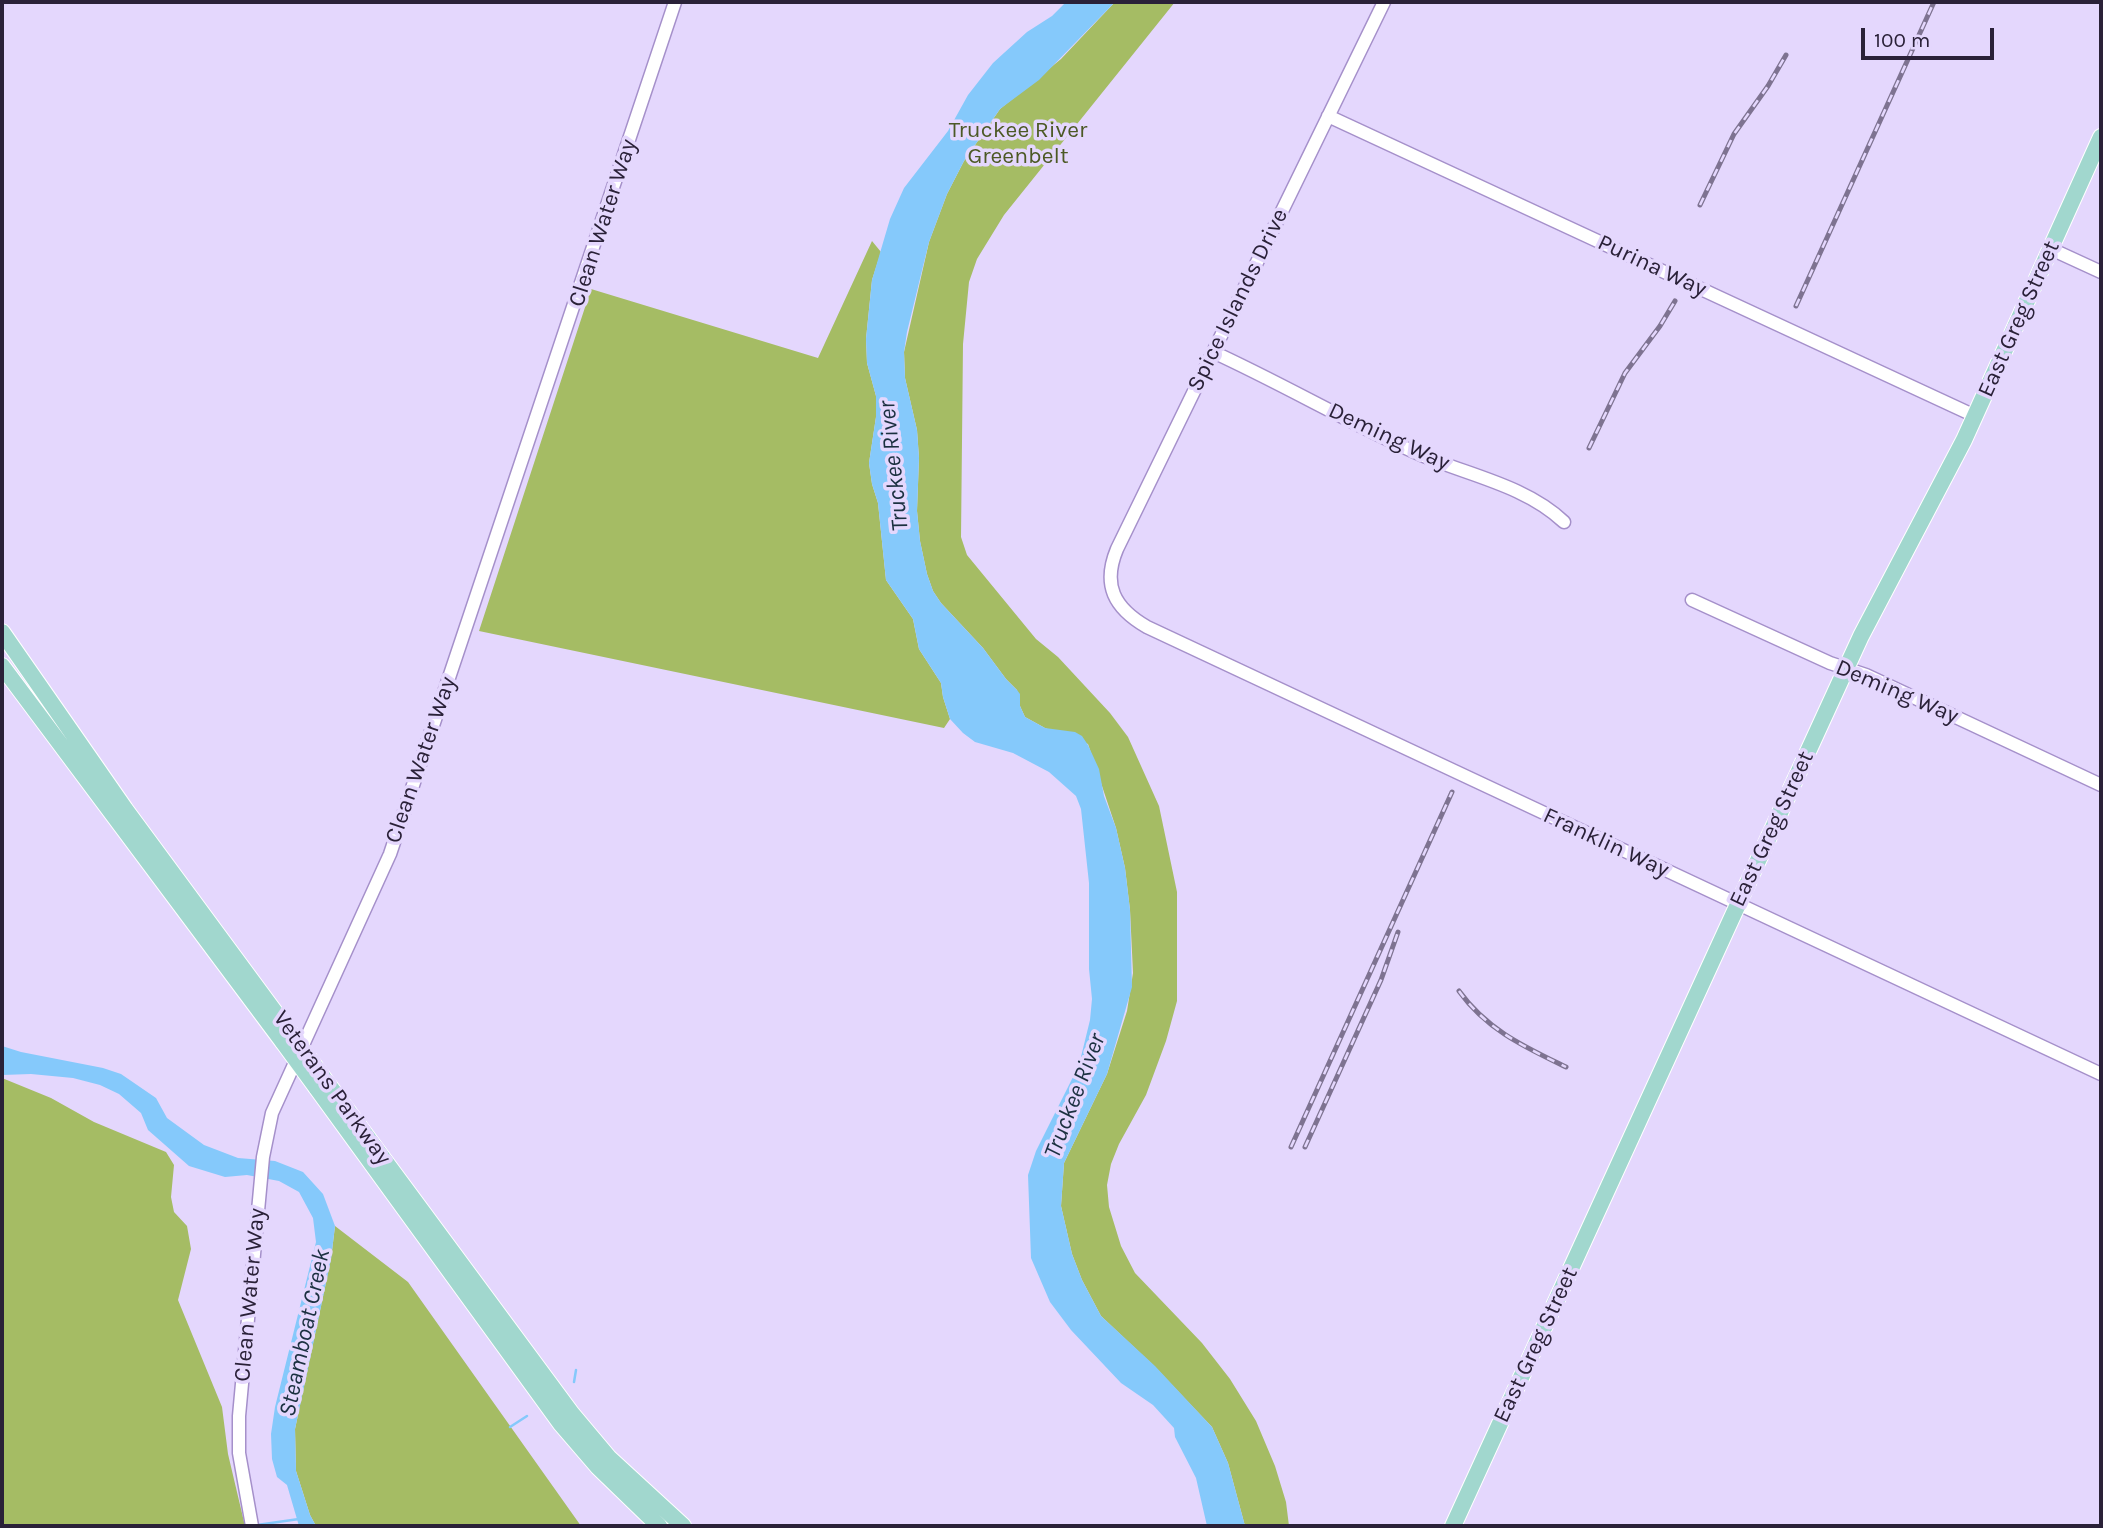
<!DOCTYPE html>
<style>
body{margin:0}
#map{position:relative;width:2103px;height:1528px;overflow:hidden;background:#e4d7fd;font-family:Karla,sans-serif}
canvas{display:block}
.frame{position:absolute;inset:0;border:4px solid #2a2138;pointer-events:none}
.scale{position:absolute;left:1861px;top:28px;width:133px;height:32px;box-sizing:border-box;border:4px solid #2a2138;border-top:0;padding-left:9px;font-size:21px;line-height:24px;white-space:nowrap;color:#2a2138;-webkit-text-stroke:5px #e4d7fd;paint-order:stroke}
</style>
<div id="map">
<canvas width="2103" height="1528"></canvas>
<div class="frame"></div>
<div class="scale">100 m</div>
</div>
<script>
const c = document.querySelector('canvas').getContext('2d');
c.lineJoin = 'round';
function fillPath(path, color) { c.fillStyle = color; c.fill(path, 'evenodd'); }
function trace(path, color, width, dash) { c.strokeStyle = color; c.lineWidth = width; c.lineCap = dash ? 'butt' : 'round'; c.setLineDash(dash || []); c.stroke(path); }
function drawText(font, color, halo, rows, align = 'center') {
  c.font = font + ' Karla,sans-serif'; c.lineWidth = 7; c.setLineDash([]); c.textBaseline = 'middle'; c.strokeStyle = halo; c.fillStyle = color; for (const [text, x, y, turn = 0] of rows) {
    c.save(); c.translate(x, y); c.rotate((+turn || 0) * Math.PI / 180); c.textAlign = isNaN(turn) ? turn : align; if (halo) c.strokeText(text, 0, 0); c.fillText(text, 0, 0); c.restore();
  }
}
fillPath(new Path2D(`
 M 1115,2 L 1175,2 L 1004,215 L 977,259 L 969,282 L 963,344 L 961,537 L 967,555 L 1036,639 L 1058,657 L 1110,713 L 1128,737 L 1159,806 L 1177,892 L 1177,1001 L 1166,1041 L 1146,1095 L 1119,1144 L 1111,1164 L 1107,1185 L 1109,1207 L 1121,1246 L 1135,1273 L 1202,1343 L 1230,1379 L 1256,1421 L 1275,1466 L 1286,1502 L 1289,1526 L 1245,1526 L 1228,1463 L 1212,1427 L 1154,1366 L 1101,1316 L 1082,1280 L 1072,1254 L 1061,1206 L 1064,1163 L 1107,1074 L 1127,1011 L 1133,973 L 1130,910 L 1125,868 L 1116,828 L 1088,744 L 1045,728 L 1025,717 L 1020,706 L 1017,690 L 1006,679 L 983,648 L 941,603 L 933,591 L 927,574 L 920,541 L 917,511 L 919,458 L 917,430 L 905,378 L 904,352 L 929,242 L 947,194 L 964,161 L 1000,109 L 1061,59 Z
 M 872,241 L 881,252 L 872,280 L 866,339 L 867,363 L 876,396 L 876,417 L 869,463 L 872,484 L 878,503 L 886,580 L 913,619 L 919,649 L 941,683 L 943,697 L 950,719 L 944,728 L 479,631 L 591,289 L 818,358 Z
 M 2,1078 L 51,1098 L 94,1122 L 166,1152 L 174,1165 L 171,1197 L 174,1212 L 187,1226 L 191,1249 L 178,1300 L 222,1407 L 228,1454 L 245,1526 L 2,1526 Z
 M 335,1226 L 408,1282 L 581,1526 L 316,1526 L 310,1515 L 296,1471 L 295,1429 L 331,1259 Z`), '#a5bc64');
fillPath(new Path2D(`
 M 1066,2 L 1115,2 L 1039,80 L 1000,109 L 964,161 L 947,194 L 929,242 L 907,332 L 904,352 L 905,378 L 917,430 L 919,458 L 917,511 L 920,541 L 927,574 L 933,591 L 941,603 L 983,648 L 1006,679 L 1017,690 L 1020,694 L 1020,706 L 1025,717 L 1045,728 L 1075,732 L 1082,736 L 1088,745 L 1099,769 L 1104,796 L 1116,828 L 1125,868 L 1130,910 L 1132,987 L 1107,1074 L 1064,1163 L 1061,1206 L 1072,1254 L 1082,1280 L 1101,1316 L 1155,1366 L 1212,1427 L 1228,1463 L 1245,1526 L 1207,1526 L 1196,1478 L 1175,1437 L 1174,1428 L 1153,1405 L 1121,1383 L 1071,1330 L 1050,1302 L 1031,1258 L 1028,1175 L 1036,1151 L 1079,1065 L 1090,1020 L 1092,999 L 1089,969 L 1089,883 L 1081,809 L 1076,796 L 1049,772 L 1013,753 L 975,742 L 963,733 L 950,719 L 943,697 L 941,683 L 919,649 L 913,619 L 886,580 L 878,503 L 872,484 L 869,463 L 876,417 L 876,396 L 867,363 L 866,339 L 872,280 L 890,219 L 904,188 L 948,131 L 968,95 L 993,63 L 1027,32 L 1052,16 Z
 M 2,1046 L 21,1052 L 103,1068 L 121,1074 L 156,1098 L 167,1118 L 204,1145 L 238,1158 L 275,1161 L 303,1172 L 323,1194 L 335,1226 L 331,1259 L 295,1429 L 296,1471 L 310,1515 L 316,1526 L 299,1526 L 287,1485 L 277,1477 L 272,1459 L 271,1434 L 275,1407 L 316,1242 L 313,1218 L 299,1192 L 279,1181 L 247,1175 L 225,1177 L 189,1166 L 148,1130 L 141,1113 L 119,1094 L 100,1085 L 73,1078 L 31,1074 L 2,1075 Z`), '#85c9fb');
trace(new Path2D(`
 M 574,1382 L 576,1370
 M 510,1427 L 527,1416
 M 257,1525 L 299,1519`), '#85c9fb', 2.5);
const minor = new Path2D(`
 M 1384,2 L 1117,549 C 1102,585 1114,608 1147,627 L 2101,1074
 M 1328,116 L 1975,416
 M 2051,249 L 2101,272
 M 1213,352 C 1283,384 1349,423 1419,454 C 1467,475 1525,485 1564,522
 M 1692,600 L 1830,663 L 1866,675 L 2101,785
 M 252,1526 L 239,1453 L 239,1416 L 263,1157 L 272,1113 L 390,854 L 675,2`);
const major = new Path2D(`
 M 2,632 L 125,809 L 291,1034
 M 2,666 L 283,1042
 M 322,1076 L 572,1414 L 609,1458 L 683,1526
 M 316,1087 L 561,1424 L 598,1467 L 659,1526
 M 1453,1526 L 1861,636 L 1964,440 L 2101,137`);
trace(minor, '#a590ca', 15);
trace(major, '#fff', 18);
trace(minor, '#fff', 12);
trace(major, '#a1d7ce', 16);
const rail = new Path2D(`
 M 1700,205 L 1734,134 L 1768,86 L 1786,55
 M 1796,306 L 1934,2
 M 1589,448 L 1625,373 L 1660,326 L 1675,301
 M 1459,991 C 1487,1030 1525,1047 1566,1067
 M 1291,1147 L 1452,792
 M 1305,1147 L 1381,980 L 1398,932`);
trace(rail, '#7e7391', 5);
trace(rail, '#e4d7fd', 2.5, [8]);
const majorBridge = new Path2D(`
 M 291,1034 L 322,1076
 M 283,1042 L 316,1087`);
trace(majorBridge, '#fff', 18, []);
trace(majorBridge, '#a1d7ce', 16);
drawText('23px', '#4c5925', '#e4d7fd', [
 ["Truckee River",1018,130],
 ["Greenbelt",1018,156]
]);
drawText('23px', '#2a2138', '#e4d7fd', [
 ["Clean Water Way",603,223,-72],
 ["Purina Way",1652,266,25],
 ["Spice Islands Drive",1238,300,-64],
 ["East Greg Street",2019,319,-66],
 ["Deming Way",1389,437,25],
 ["Deming Way",1897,692,23],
 ["Clean Water Way",421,760,-71],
 ["East Greg Street",1772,829,-65],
 ["Franklin Way",1606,843,25],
 ["Veterans Parkway",332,1088,54],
 ["Clean Water Way",250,1295,-85],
 ["East Greg Street",1536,1345,-65]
]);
drawText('italic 24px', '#1b3040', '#e4d7fd', [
 ["Truckee River",894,466,-96],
 ["Truckee River",1075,1096,-69],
 ["Steamboat Creek",305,1333,-78]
]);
</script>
